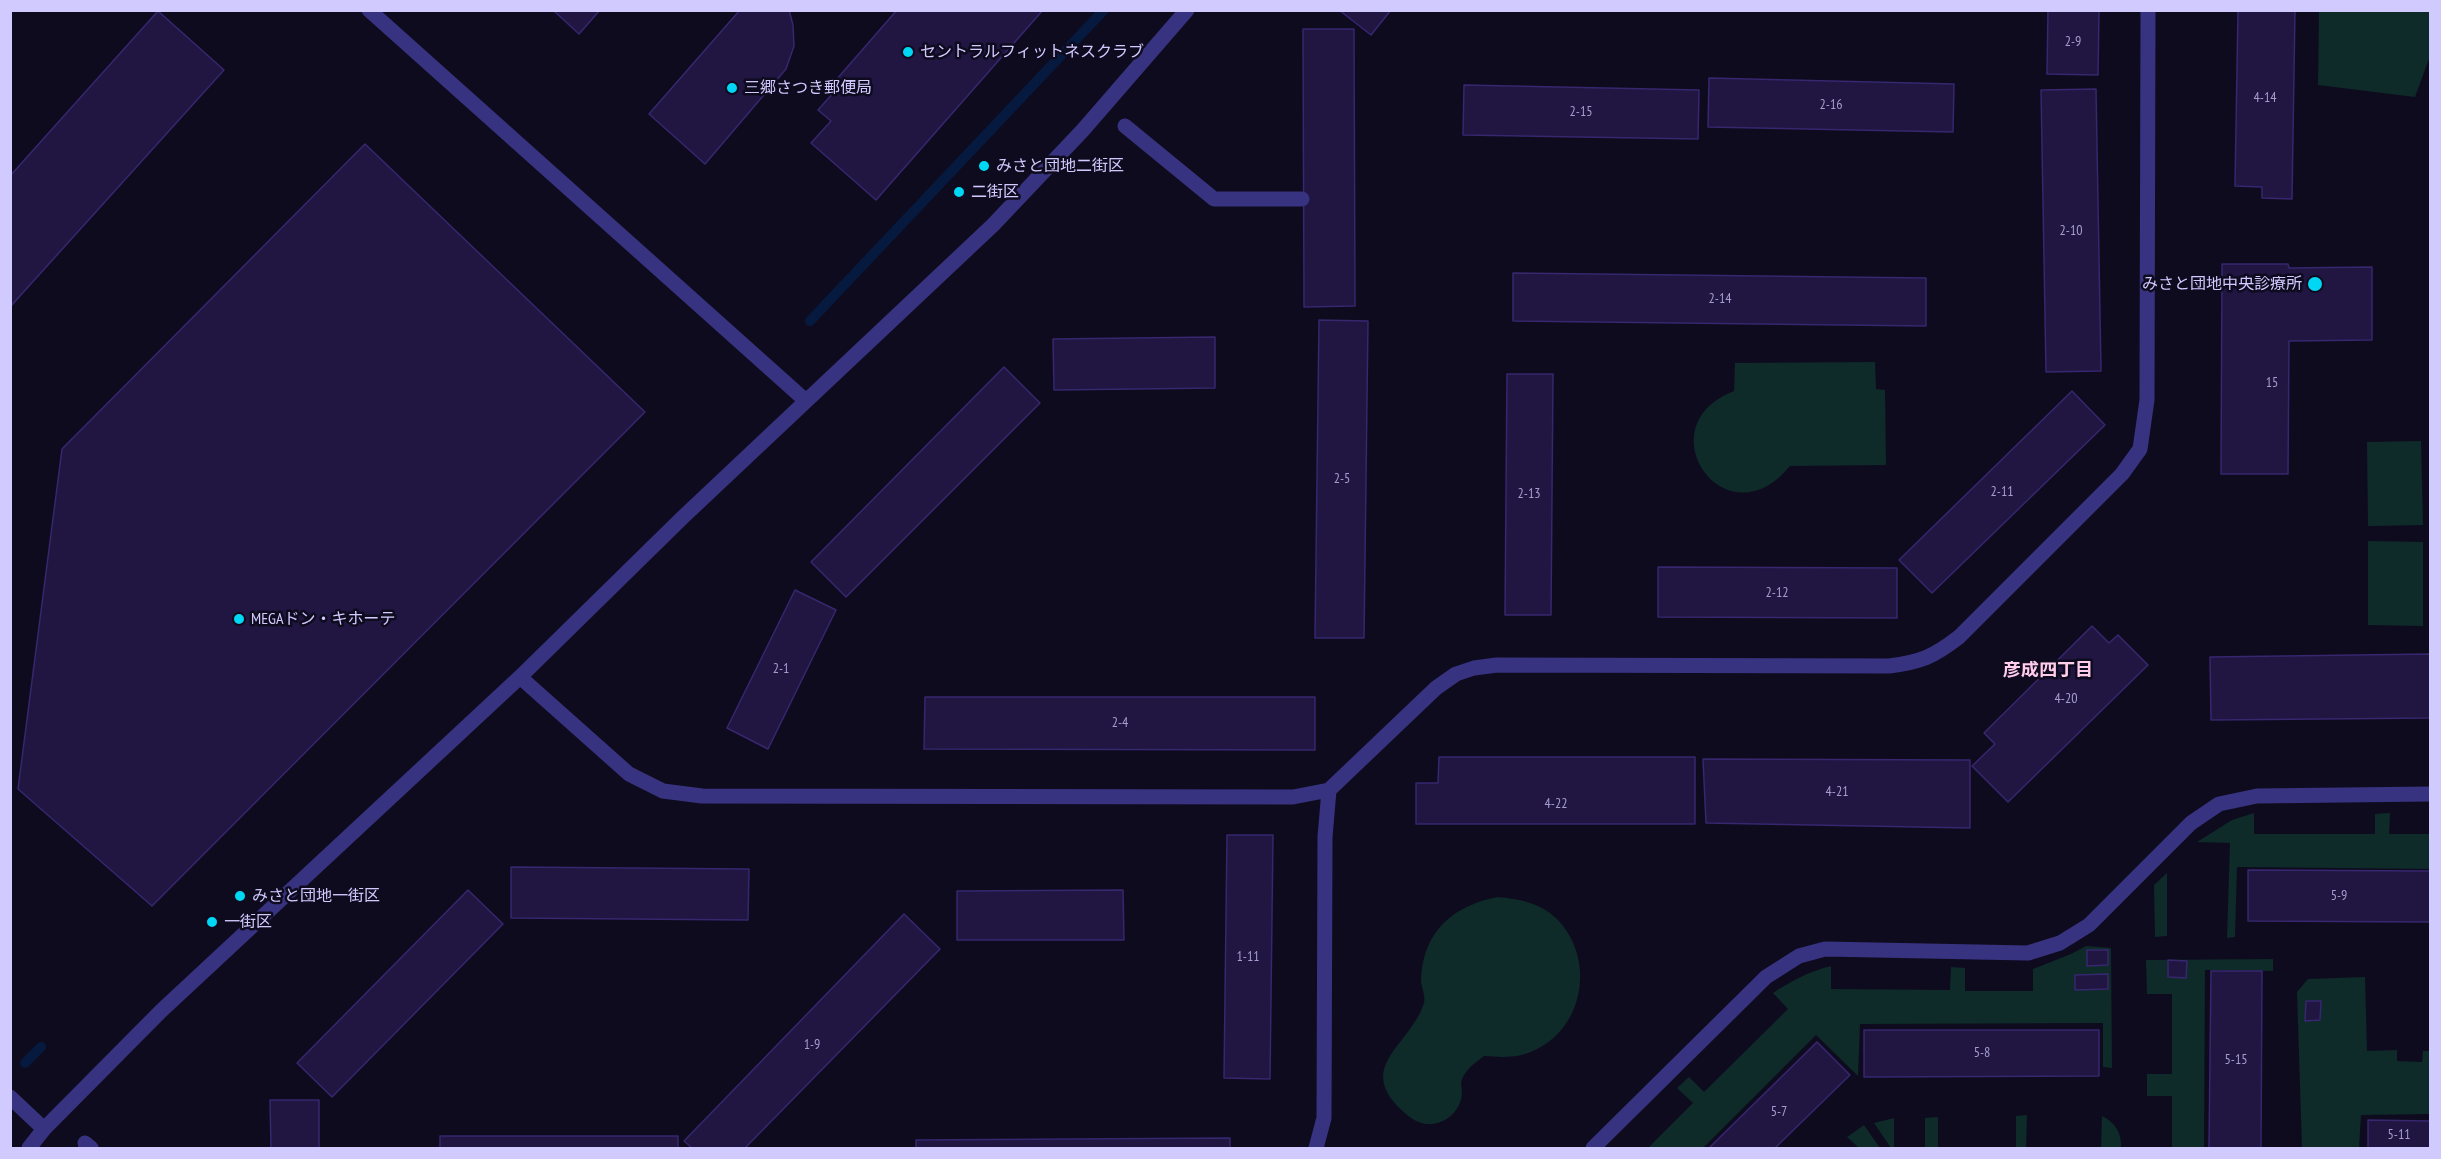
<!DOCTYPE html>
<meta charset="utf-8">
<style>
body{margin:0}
#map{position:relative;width:2441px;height:1159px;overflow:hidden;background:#0f0b1f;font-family:"PT Sans Narrow",sans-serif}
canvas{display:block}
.frame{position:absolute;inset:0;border:12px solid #d1caff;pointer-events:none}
</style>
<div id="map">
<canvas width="2441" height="1159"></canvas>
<div class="frame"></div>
</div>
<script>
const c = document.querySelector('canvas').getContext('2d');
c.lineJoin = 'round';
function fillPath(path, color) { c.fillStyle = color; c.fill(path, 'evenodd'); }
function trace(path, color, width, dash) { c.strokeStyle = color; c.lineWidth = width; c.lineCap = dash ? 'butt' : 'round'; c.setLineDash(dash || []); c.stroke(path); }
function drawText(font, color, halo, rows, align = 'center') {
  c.font = font + ' "PT Sans Narrow","Noto Sans JP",sans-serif'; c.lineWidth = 5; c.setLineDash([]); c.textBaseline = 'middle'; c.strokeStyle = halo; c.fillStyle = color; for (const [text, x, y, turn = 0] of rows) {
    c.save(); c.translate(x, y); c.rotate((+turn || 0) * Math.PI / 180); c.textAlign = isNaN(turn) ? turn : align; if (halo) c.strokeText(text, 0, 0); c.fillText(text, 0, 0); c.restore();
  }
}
fillPath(new Path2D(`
 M 2319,11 L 2430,11 L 2430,56 L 2415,97 L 2318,85 Z
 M 1875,362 L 1876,389 L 1885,390 L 1886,465 L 1790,466 C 1726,545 1643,426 1734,391 L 1735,363 Z
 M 2421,441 L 2423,525 L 2368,526 L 2367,442 Z
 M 2368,541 L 2423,542 L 2423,626 L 2368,625 Z
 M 2254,813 L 2254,834 L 2375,834 L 2375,814 L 2390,813 L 2389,834 L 2430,834 L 2430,869 L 2237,867 L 2235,937 L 2227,938 L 2230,843 L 2197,842 L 2232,820 Z
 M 2167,873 L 2167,936 L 2155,937 L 2154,885 Z
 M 1498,897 C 1519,899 1541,903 1557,919 C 1598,961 1583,1036 1525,1054 C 1512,1058 1498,1057 1484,1056 C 1475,1063 1467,1068 1462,1079 C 1460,1083 1462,1086 1462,1092 C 1462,1104 1454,1116 1443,1121 C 1430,1127 1417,1124 1406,1114 C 1353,1068 1407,1048 1423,1006 C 1427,997 1421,988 1421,979 C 1423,931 1454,905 1498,897 Z
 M 2086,946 L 2111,948 L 2112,1068 L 2103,1067 L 2103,1023 L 1860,1024 L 1858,1076 L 1816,1035 L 1703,1148 L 1648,1148 L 1693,1103 L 1677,1088 L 1689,1077 L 1704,1092 L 1788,1009 L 1773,993 C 1791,981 1810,971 1831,966 L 1831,989 L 1950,990 L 1951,967 L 1965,968 L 1965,991 L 2033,991 L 2033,969 L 2071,954 Z
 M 2273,959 L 2273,971 L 2205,970 L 2204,1148 L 2172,1148 L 2172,1096 L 2147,1096 L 2147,1074 L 2172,1074 L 2172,994 L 2147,994 L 2146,960 Z
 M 2365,977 L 2367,1051 L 2397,1050 L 2397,1061 L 2422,1062 L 2423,1051 L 2430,1051 L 2430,1114 L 2361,1115 L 2359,1148 L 2302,1148 L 2297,992 L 2308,979 Z
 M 2027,1115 L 2026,1148 L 2016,1148 L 2016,1116 Z
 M 2102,1116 C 2115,1122 2122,1133 2121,1148 L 2101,1148 Z
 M 1938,1117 L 1938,1148 L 1891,1148 L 1874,1123 L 1894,1118 L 1894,1148 L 1925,1148 L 1925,1118 Z
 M 1864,1125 L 1880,1148 L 1859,1148 L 1847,1137 Z`), '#0e2a29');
trace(new Path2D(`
 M 810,321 L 1104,10
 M 25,1063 L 41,1047`), '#06193e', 10);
const building = new Path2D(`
 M 553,10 L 600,10 L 579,34 Z
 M 740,10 L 789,10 L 793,25 L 794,46 L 786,69 L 705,164 L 649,114 Z
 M 897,10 L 1043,10 L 876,200 L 811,143 L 831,121 L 818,110 L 841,84 L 836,80 Z
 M 1339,10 L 1391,10 L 1371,35 Z
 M 2048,10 L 2099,10 L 2098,75 L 2047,74 Z
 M 2238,10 L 2295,10 L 2292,199 L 2262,198 L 2262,187 L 2235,186 Z
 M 158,11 L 224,70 L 10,307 L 10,176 Z
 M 1303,29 L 1354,29 L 1355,306 L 1304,307 Z
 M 1709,78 L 1954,84 L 1953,132 L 1708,127 Z
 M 1464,85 L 1699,90 L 1698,139 L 1463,135 Z
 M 2096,89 L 2101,371 L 2046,372 L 2041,90 Z
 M 365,144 L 645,412 L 152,906 L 18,789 L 62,449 Z
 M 2222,264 L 2288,264 L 2289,268 L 2372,267 L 2372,340 L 2289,341 L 2288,474 L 2221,474 Z
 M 1513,273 L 1926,278 L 1926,326 L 1513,321 Z
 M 1319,320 L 1368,321 L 1364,638 L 1315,638 Z
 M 1215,337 L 1215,388 L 1054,390 L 1053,339 Z
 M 1004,367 L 1040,403 L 846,597 L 811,562 Z
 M 1507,374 L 1553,374 L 1551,615 L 1505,615 Z
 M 2072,391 L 2105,425 L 1932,593 L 1899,560 Z
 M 1658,567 L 1897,568 L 1897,618 L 1658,617 Z
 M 795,590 L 836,610 L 768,749 L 727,728 Z
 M 2092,626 L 2109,643 L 2118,635 L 2148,665 L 2008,802 L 1972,766 L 1995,744 L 1984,733 Z
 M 2430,654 L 2430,718 L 2211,720 L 2210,657 Z
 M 925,697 L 1315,697 L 1315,750 L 924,749 Z
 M 1439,757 L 1695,757 L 1695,824 L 1416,824 L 1416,783 L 1438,783 Z
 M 1703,759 L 1970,760 L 1970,828 L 1706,823 Z
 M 1227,835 L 1273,835 L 1270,1079 L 1224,1078 Z
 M 511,867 L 749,869 L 748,920 L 511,918 Z
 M 2248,870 L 2430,871 L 2430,922 L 2248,921 Z
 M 468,890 L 503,924 L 332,1097 L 297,1063 Z
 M 1123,890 L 1124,940 L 957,940 L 957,891 Z
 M 904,914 L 940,949 L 745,1148 L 692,1148 L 684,1141 Z
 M 2087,950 L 2108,950 L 2108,965 L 2087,966 Z
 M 2168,960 L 2187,961 L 2186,978 L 2168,977 Z
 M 2211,971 L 2262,971 L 2261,1148 L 2209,1148 Z
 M 2108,974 L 2108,989 L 2075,990 L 2075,975 Z
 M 2306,1001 L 2321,1001 L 2320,1020 L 2305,1021 Z
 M 1864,1030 L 2099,1030 L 2099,1076 L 1864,1077 Z
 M 1817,1042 L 1850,1075 L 1775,1148 L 1709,1148 Z
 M 270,1100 L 319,1100 L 319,1148 L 271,1148 Z
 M 2368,1120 L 2430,1121 L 2430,1148 L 2368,1148 Z
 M 440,1136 L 678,1136 L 678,1148 L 440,1148 Z
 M 1230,1138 L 1230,1148 L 916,1148 L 916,1140 Z`);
fillPath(building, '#201641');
trace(building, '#36276f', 1.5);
trace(new Path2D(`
 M 1125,126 L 1214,199 L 1302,199
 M 85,1143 L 91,1148`), '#383381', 15);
trace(new Path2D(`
 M 520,677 L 629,774 L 663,791 L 702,796 L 1293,797 L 1329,790
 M 1316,1148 L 1324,1118 L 1325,837 L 1329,790 L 1436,688 L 1456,674 L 1474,668 L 1497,665 L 1889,666 C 1921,662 1933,657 1959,637 L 2122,474 L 2140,449 L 2147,400 L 2148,10
 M 1593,1148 L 1766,977 L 1799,956 L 1825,949 L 2028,953 L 2060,943 L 2089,925 L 2191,823 L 2219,804 L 2257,796 L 2430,794`), '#383381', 15);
trace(new Path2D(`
 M 369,10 L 806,401
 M 10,1097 L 44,1129
 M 29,1148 L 44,1129 L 161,1011 L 520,677 L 682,518 L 993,225 L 1083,130 L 1187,10`), '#383381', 15);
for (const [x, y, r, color] of [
 [908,52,6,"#00d7f5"],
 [732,88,6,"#00d7f5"],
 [984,166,6,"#00d7f5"],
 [959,192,6,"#00d7f5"],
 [2315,284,8,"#00d7f5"],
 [239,619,6,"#00d7f5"],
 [240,896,6,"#00d7f5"],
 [212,922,6,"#00d7f5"]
]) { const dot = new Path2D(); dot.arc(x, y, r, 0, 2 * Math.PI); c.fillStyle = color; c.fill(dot); trace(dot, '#0f0b1f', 2); }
drawText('14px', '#a59dd0', null, [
 ["2-9",2073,42],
 ["4-14",2265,98],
 ["2-16",1831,105],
 ["2-15",1581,112],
 ["2-10",2071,231],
 ["2-14",1720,299],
 ["15",2272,383],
 ["2-5",1342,479],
 ["2-11",2002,492],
 ["2-13",1529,494],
 ["2-12",1777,593],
 ["2-1",781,669],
 ["4-20",2066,699],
 ["2-4",1120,723],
 ["4-21",1837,792],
 ["4-22",1556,804],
 ["5-9",2339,896],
 ["1-11",1248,957],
 ["1-9",812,1045],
 ["5-8",1982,1053],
 ["5-15",2236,1060],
 ["5-7",1779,1112],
 ["5-11",2399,1135]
]);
drawText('16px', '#d1caff', '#0f0b1f', [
 ["セントラルフィットネスクラブ",920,52],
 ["三郷さつき郵便局",744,88],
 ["みさと団地二街区",996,166],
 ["二街区",971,192],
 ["みさと団地中央診療所",2302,284,"right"],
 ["MEGAドン・キホーテ",251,619],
 ["みさと団地一街区",252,896],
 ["一街区",224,922]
], 'left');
drawText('bold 18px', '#ffcceb', '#0f0b1f', [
 ["彦成四丁目",2048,671]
]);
</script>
